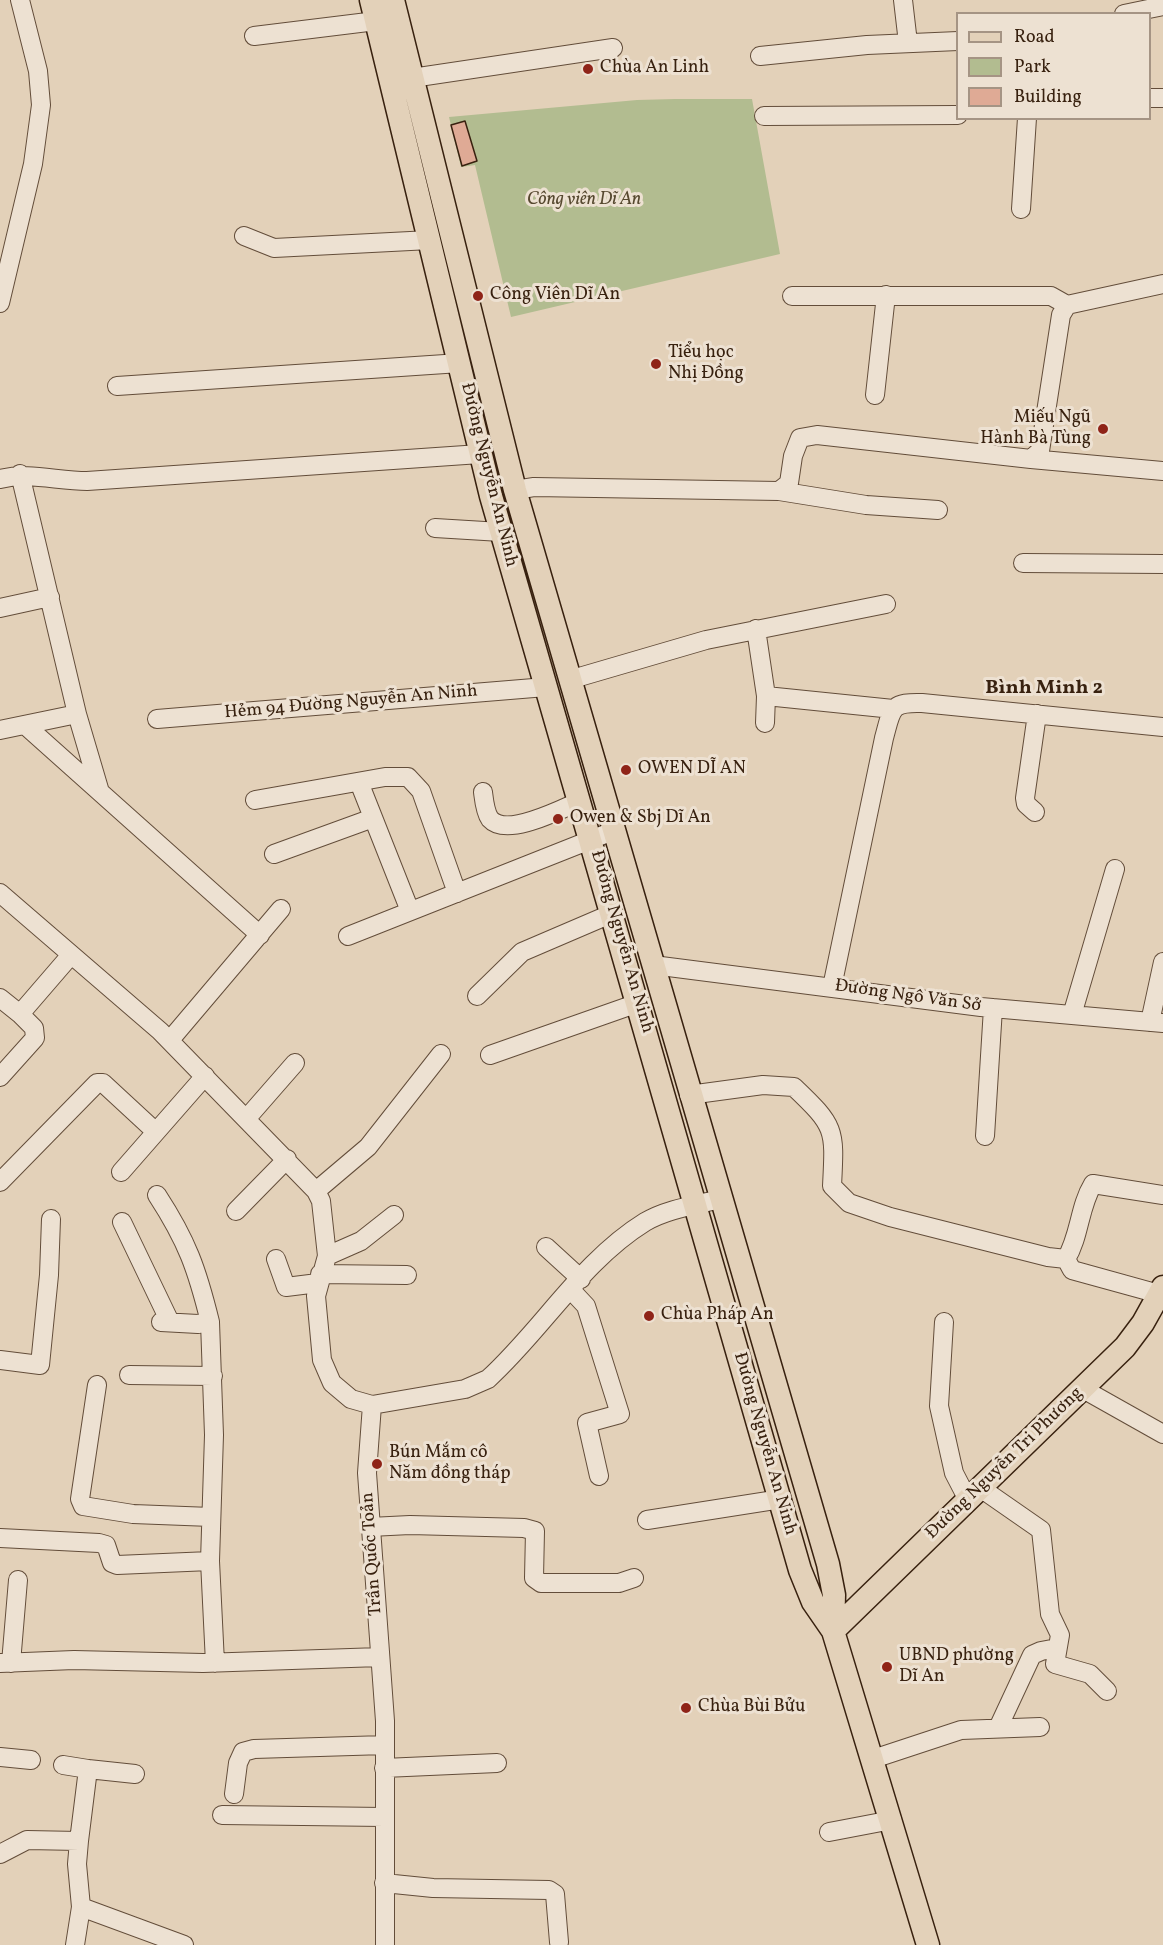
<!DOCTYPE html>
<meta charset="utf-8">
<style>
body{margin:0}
#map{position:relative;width:1163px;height:1945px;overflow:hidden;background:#e3d1b9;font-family:Vollkorn,serif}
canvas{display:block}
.legend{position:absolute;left:956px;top:12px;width:195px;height:108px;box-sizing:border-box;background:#ede1d2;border:2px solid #a59484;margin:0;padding:8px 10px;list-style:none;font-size:18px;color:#38210f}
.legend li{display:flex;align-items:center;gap:12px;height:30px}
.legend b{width:30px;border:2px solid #a59484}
</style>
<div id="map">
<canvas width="1163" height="1945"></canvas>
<ul class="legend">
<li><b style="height:8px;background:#e3d1b9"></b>Road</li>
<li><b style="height:16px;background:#b2bc90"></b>Park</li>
<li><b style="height:16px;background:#dfaa95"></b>Building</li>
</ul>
</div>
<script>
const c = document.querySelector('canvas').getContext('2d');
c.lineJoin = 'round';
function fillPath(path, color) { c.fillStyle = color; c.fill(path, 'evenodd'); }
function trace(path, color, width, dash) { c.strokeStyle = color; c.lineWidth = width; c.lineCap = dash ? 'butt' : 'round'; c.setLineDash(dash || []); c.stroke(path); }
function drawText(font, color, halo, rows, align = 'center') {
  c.font = font + ' Vollkorn,serif'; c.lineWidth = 6; c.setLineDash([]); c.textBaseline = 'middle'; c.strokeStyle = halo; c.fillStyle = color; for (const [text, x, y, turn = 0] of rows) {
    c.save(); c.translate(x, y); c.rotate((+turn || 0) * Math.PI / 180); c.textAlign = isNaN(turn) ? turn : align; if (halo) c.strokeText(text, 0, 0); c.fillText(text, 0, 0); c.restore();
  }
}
fillPath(new Path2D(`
 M 675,99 L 752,99 L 780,254 L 511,317 L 475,165 L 461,167 L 449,117 L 637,100 Z`), '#b2bc90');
const building = new Path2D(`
 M 465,121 L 477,161 L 462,166 L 451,125 Z`);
fillPath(building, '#dfaa95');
trace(building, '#38210f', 1.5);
const minor = new Path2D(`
 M 903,0 L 908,43
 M 1124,14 L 1163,6
 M 254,36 L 376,21
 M 760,56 L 867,45 L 958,41
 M 412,78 L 613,48
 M 1150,98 L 1163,98
 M 764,116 L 958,115
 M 1021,209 L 1027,118
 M 244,236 L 274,248 L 430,240
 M 792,296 L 1051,296 L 1067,305
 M 0,303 L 33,164 L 41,105 L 38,71 L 20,0
 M 117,386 L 460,363
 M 875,395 L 886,295
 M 1031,459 L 1163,471
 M 20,474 L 77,714 L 100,792
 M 0,479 C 29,472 57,481 87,481 L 480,454
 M 515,490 L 534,487 L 779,491 L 789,483 L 793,456 L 800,438 L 817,435 L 1031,459 L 1040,451 L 1061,315 L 1067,305 L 1163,284
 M 779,491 L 866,505 L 938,510
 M 435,528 L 501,532
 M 1023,563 L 1163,564
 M 0,608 L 50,597
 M 756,629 L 766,696 L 765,723
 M 569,680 L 706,640 L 886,604
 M 766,696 L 893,709
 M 157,719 L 546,687
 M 25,725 L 260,935
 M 0,730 L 77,714
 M 359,782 L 410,911
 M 483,792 C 484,800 485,812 490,819 C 507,838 561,809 580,801
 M 255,800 L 385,777 L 408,777 L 421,791 L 457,893
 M 1035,812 L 1026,804 L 1025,798 L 1037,714
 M 274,854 L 373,818
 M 0,893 L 160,1031 L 316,1191 L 321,1201 L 327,1256 L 316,1296 L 322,1360 L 332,1383 L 351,1399 L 372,1405 L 465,1389 L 488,1379 C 542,1330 582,1261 645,1222 C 667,1209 696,1205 720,1199
 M 348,936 L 613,831
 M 653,965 L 981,1007 L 1163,1023
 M 832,987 L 884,738 C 892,709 890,702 922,703 L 1163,727
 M 477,996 L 522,952 L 613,913
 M 0,998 L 20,1014
 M 1072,1015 L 1115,869
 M 1150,1022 L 1163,962
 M 170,1040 L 281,909
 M 490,1055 L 638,1003
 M 0,1077 L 35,1038 L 34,1028 L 20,1014 L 70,956
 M 689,1095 L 763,1085 L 794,1087 C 836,1127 835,1129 832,1186 L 849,1203 L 890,1217 L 1048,1257 L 1066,1259 C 1080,1236 1079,1207 1093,1184 L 1163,1195
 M 247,1118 L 295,1063
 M 985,1136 L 993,1008
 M 121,1172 L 156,1132
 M 0,1182 L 97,1083 L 103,1083 L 156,1132 L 205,1076
 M 316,1191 L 368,1147 L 441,1054
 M 157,1195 C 187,1241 197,1269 210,1322
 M 236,1211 L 287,1159
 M 122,1222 L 170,1322
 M 546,1247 L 581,1279
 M 327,1256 L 361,1241 L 394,1215
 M 276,1259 L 286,1287 L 318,1283
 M 1066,1259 L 1072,1270 L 1163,1295
 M 320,1274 L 407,1275
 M 571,1290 L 586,1306 L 620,1414 L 587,1423 L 599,1476
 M 161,1322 L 198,1324 L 210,1322 L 214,1435 L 210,1561 L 215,1663
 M 944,1322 L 939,1406 L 954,1473 L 968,1500
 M 0,1360 L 40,1365 L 49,1275 L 51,1219
 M 129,1375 L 213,1376
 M 97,1385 L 80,1499 L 83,1506 L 133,1514 L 211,1517
 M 1083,1389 L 1163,1434
 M 372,1405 L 367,1473 L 385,1721 L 385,1945
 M 982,1489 L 1041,1530 L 1050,1614 L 1060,1635 L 1055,1664 L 1090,1674 L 1107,1691
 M 647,1520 L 781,1499
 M 370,1527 L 410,1525 L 524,1528 L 535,1531 L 534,1578 L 541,1583 L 619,1583 L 634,1578
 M 0,1538 L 99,1543 L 106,1545 L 112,1563 L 117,1565 L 210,1561
 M 0,1663 L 74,1660 L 203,1663 L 380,1657
 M 11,1663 L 18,1580
 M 998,1728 L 1032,1655 L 1041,1651 L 1057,1648
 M 0,1757 L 31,1760
 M 873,1759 L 961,1730 L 1040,1727
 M 63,1765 L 88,1769
 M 384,1768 L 497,1763
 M 234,1794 L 238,1763 L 243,1752 L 254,1749 L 385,1745
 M 222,1815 L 384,1817
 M 829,1832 L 892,1820
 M 0,1854 L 27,1840 L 79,1841
 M 384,1883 L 433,1888 L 549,1890 L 555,1894 L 559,1942
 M 81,1907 L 184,1945
 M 75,1945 L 81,1907 L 77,1864 L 79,1841 L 88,1769 L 135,1774`);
const major = new Path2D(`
 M 371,0 L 491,496 L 800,1570 L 813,1602 L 833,1631 L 928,1945
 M 393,0 L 515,490 L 828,1564 L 834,1595 L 833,1631
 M 833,1631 L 1125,1347 L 1143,1323 L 1163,1287`);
trace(minor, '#634d3a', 20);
trace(major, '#38210f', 25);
trace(minor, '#ede1d2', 18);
trace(major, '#e3d1b9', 22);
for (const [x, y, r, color] of [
 [588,69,6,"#8f2418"],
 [478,296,6,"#8f2418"],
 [656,364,6,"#8f2418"],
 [1103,429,6,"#8f2418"],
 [626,770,6,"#8f2418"],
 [558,819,6,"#8f2418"],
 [649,1316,6,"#8f2418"],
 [377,1464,6,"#8f2418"],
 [887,1667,6,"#8f2418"],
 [686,1708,6,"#8f2418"]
]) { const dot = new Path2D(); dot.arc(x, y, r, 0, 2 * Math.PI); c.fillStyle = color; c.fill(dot); trace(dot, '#ede1d2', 2); }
drawText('18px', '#38210f', '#ede1d2', [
 ["Chùa An Linh",600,69],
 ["Công Viên Dĩ An",490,296],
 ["Tiểu học",668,354],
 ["Nhị Đồng",668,375],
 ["Miếu Ngũ",1091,419,"right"],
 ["Hành Bà Tùng",1091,440,"right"],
 ["OWEN DĨ AN",638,770],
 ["Owen & Sbj Dĩ An",570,819],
 ["Chùa Pháp An",661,1316],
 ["Bún Mắm cô",389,1454],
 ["Năm đồng tháp",389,1475],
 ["UBND phường",899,1657],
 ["Dĩ An",899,1678],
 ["Chùa Bùi Bửu",698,1708]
], 'left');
drawText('italic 18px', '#56482f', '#ede1d2', [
 ["Công viên Dĩ An",584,201]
]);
drawText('18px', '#38210f', '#ede1d2', [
 ["Đường Nguyễn An Ninh",488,475,76],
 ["Hẻm 94 Đường Nguyễn An Ninh",351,703,-5],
 ["Đường Nguyễn An Ninh",621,942,74],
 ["Đường Ngô Văn Sở",908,997,8],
 ["Đường Nguyễn An Ninh",764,1444,74],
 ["Đường Nguyễn Tri Phương",1005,1464,-44],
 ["Trần Quốc Toản",373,1554,-94]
]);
drawText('bold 20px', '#38210f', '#ede1d2', [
 ["Bình Minh 2",1044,689]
]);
</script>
